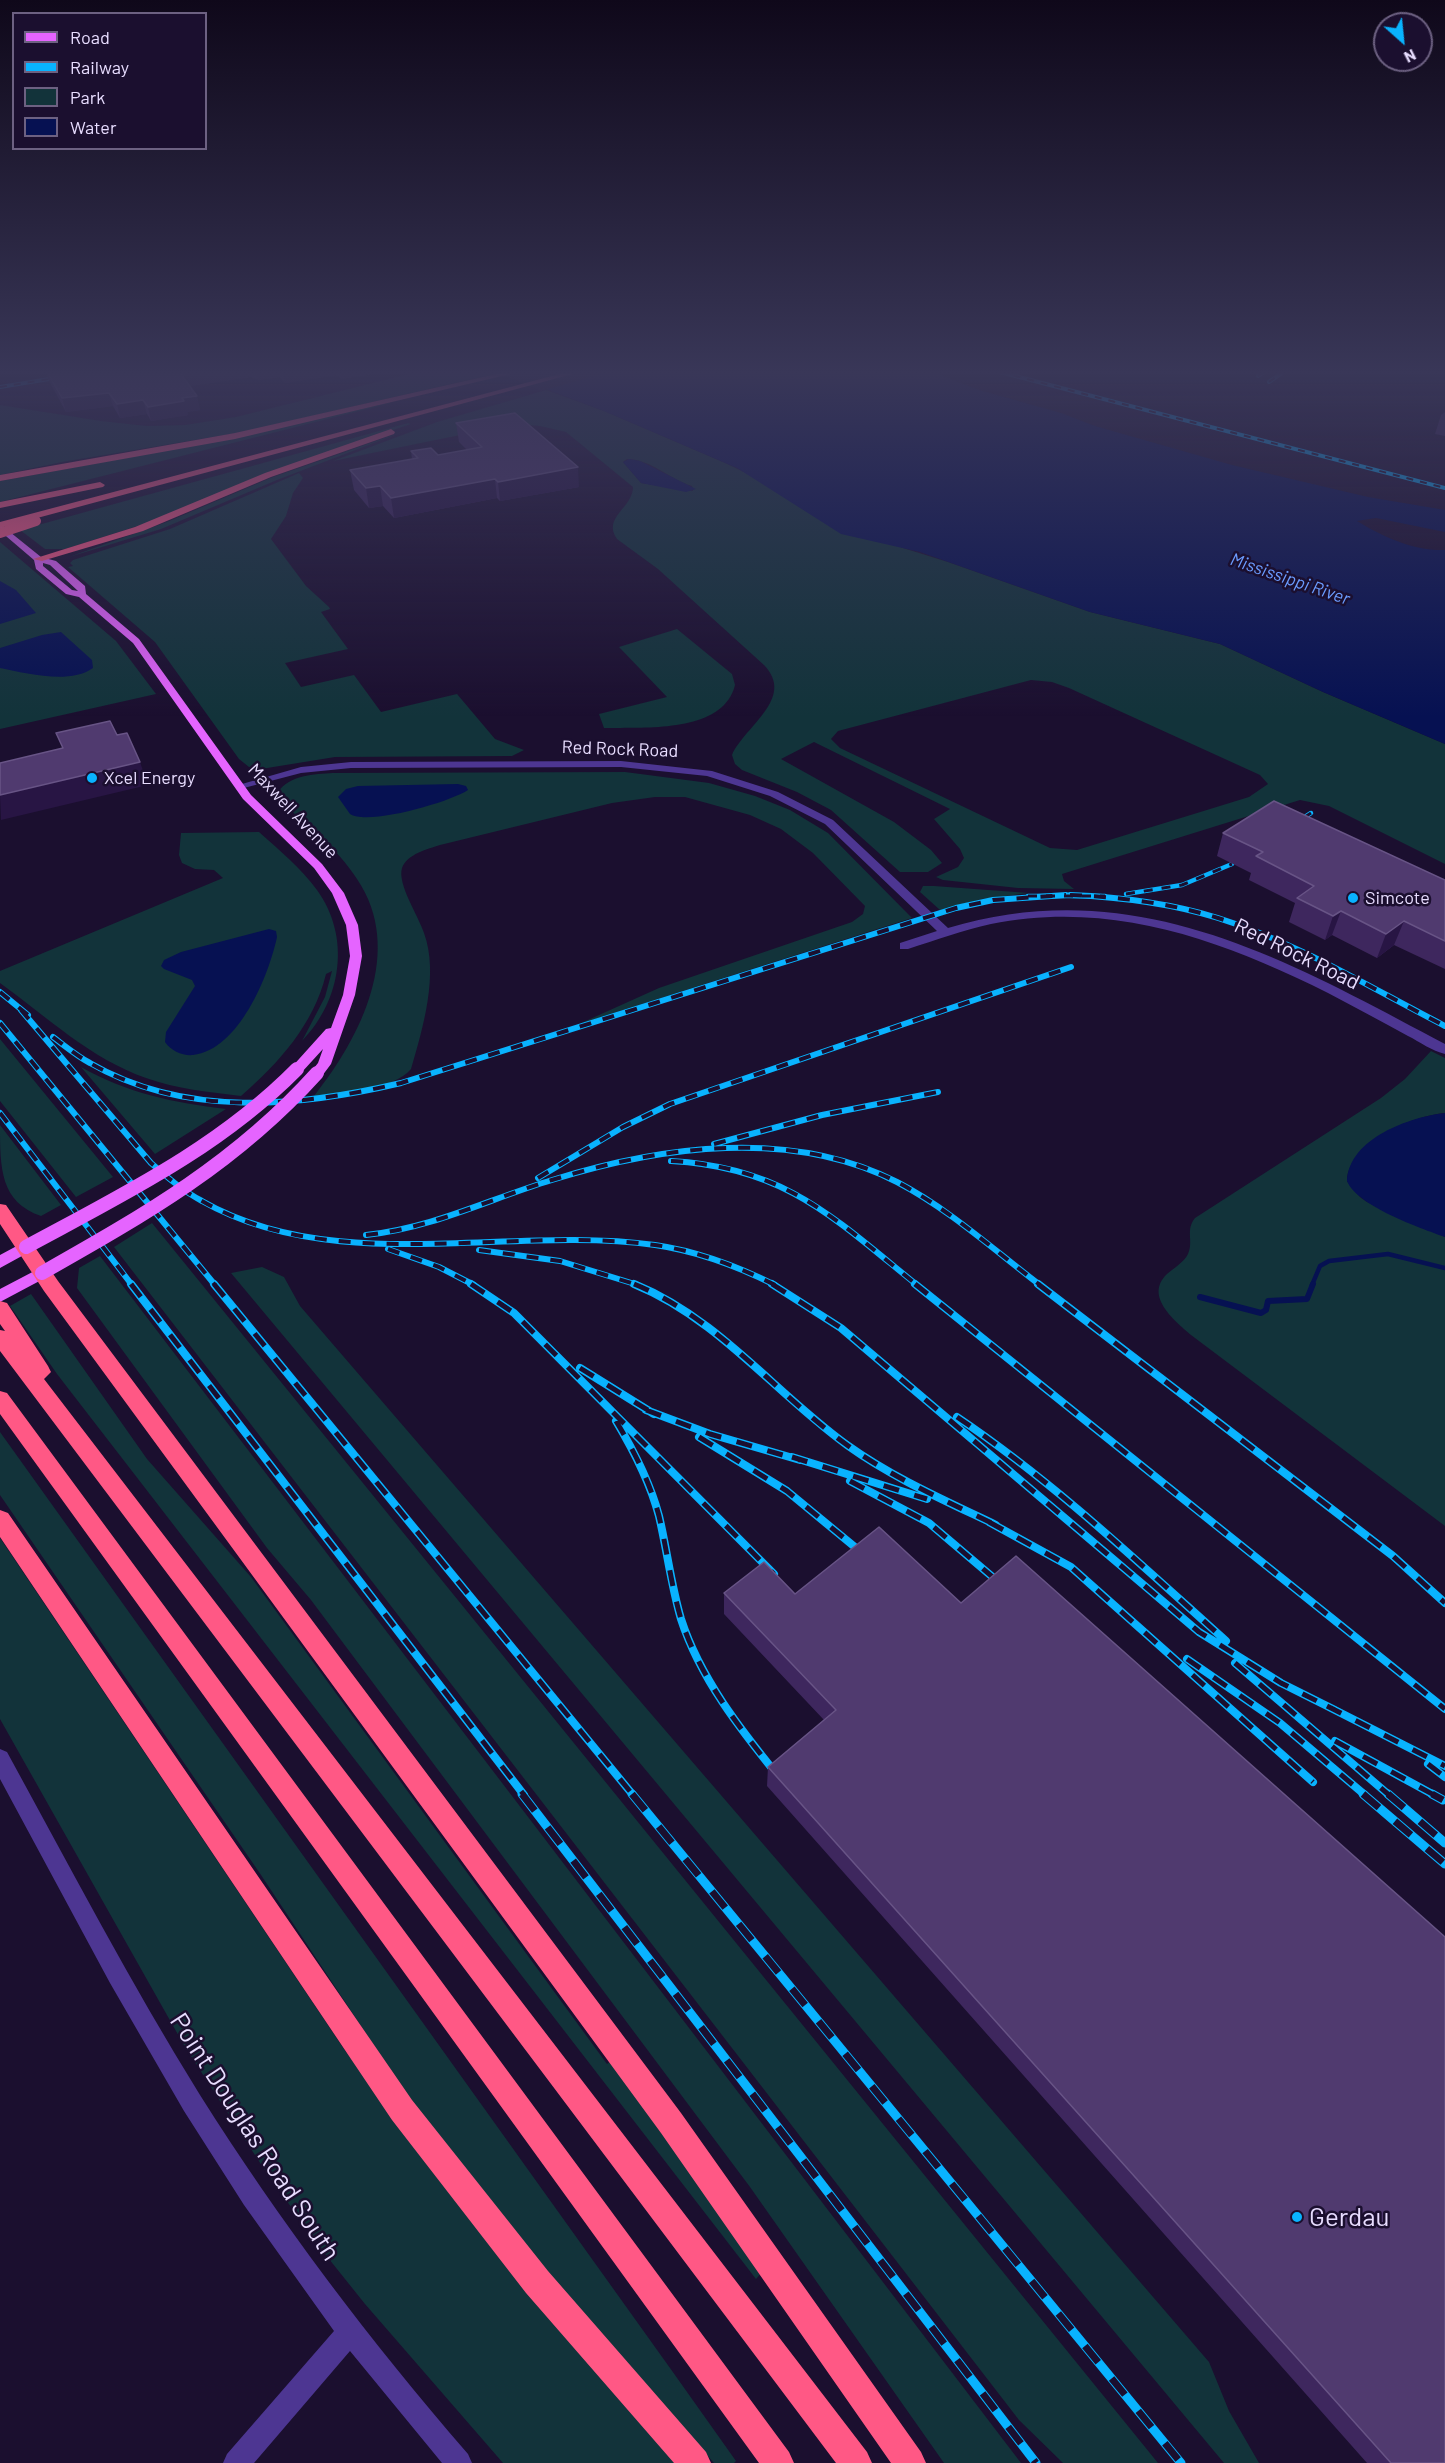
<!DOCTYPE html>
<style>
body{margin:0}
#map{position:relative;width:1445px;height:2463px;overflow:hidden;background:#1b0f2f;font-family:Barlow,sans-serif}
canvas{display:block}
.legend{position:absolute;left:12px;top:12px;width:195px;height:138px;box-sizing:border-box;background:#1b0f2f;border:2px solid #6d6182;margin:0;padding:8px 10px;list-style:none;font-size:18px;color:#e8ddff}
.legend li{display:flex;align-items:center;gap:12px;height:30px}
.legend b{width:30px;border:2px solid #6d6182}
.north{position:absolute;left:1373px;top:12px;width:60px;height:60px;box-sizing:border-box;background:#1b0f2f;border:2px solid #6d6182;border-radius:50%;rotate:153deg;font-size:16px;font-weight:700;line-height:24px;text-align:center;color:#e8ddff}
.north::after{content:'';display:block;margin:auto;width:21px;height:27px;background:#09b3ff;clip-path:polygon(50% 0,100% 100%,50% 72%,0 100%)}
</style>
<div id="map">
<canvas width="1445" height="2463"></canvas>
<ul class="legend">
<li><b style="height:8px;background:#e564ff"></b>Road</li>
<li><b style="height:8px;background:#09b3ff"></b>Railway</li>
<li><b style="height:16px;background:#12333a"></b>Park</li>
<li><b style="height:16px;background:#061152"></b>Water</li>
</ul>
<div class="north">N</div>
</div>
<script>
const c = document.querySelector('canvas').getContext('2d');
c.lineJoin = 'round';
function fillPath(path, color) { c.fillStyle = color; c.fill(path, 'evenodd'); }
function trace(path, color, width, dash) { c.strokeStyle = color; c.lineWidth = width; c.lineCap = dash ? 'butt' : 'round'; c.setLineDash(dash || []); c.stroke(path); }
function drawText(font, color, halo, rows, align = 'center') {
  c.font = font + ' Barlow,sans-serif'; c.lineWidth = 5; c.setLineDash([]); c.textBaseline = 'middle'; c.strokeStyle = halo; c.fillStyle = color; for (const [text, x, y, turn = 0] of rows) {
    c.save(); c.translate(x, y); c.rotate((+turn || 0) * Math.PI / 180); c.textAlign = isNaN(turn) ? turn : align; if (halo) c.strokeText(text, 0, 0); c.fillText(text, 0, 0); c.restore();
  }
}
fillPath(new Path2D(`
 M 417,372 L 502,372 L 243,432 L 62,462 L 0,475 L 0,405 L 101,421 L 147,426 L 185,425 L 236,417 Z
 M 546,390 L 604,411 L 723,462 L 903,548 L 948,562 L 1090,612 L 1220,644 L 1323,692 L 1445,744 L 1445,864 L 1329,806 L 1300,800 L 1062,874 L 1064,881 L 1074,889 L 1018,888 L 943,880 L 936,877 L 958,867 L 964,858 L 960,849 L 934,819 L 950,809 L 814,742 L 781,759 L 894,822 L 931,850 L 942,863 L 928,872 L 900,872 L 831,810 L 797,792 L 742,770 L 735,764 L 732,755 C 745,726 796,698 764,665 L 658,569 L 617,539 C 602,517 633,508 633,487 L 566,432 L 540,426 L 528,425 L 470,433 L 333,461 L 437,422 ZM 627,459 C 651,459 670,480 692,486 L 693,491 L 641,483 L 623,462 ZM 1031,680 L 1052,682 L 1069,688 L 1260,775 L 1268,784 L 1249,797 L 1077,850 L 1050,848 L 840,748 L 831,739 L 838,731 Z
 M 389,403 L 391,403 L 0,502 L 0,481 L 191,446 Z
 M 408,423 L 411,424 L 262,475 L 147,523 L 65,549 L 45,549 L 20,530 Z
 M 405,431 L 277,480 L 161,529 L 69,557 L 167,522 L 273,477 Z
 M 299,473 L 303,478 L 293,493 L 286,516 L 271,539 L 306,586 L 329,607 L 330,609 L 321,612 L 348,649 L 285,663 L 301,687 L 354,675 L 381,712 L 457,694 L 495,739 L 524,750 L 512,756 L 335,757 L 261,769 L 249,767 L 239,759 L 155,642 L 68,567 L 73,566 L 70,563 L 73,560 L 170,529 Z
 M 0,542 L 116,641 L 156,694 L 0,729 Z
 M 677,629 L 732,674 L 735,685 C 723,734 643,727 604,728 L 599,714 L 667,697 L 619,647 Z
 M 625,772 L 709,783 L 755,796 L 790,810 L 828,833 L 912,918 L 579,1024 L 659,988 L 852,922 L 863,914 L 865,906 L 813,853 L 781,829 L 750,815 L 685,797 L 655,797 L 612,803 L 440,845 C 428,849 407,854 402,868 C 397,884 419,917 424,933 C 439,974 423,1028 411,1069 C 394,1090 340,1094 314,1096 C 361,1037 405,950 357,879 C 337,848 307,825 280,801 L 278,792 C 290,775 314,774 333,773 Z
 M 259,832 C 279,850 301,868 317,890 C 351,937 342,1000 302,1041 L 325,997 L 332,971 L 326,974 C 314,1024 279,1063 241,1096 C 209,1092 177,1089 146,1078 C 91,1059 47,1017 0,983 L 0,971 L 223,878 L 214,870 L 195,869 L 182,863 L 179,855 L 181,833 Z
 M 923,886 L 934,886 L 1029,893 L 982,899 L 940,910 L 920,892 Z
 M 0,1039 L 113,1177 L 76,1197 L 0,1101 Z
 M 1431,1051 L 1445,1058 L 1445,1113 C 1412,1116 1349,1142 1347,1181 L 1360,1197 L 1367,1202 L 1445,1237 L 1445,1526 L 1191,1335 C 1174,1320 1144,1296 1167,1274 C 1174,1268 1184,1262 1188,1254 C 1194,1241 1185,1230 1195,1218 L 1381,1098 L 1405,1079 Z
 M 81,1067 C 127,1093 174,1103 226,1109 L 155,1154 Z
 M 0,1125 L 61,1205 L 41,1216 C 0,1202 0,1168 0,1125 Z
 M 152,1223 L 1158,2463 L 1063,2463 L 1019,2420 L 114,1247 Z
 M 100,1256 L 1021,2463 L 944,2463 L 750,2187 L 311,1600 L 267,1548 L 77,1288 L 79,1268 Z
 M 262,1267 L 284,1277 L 300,1306 L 1209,2362 L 1229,2411 L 1259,2463 L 1224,2463 L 231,1273 Z
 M 31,1294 L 147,1459 L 251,1577 L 607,2064 L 612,2060 L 763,2271 L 756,2279 L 57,1374 L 10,1306 Z
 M 0,1432 L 670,2368 L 736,2461 L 734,2463 L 714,2463 L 560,2289 L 410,2100 L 261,1875 L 0,1495 Z
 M 0,1538 L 346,2052 L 581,2353 L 677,2463 L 503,2463 L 365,2304 L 321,2249 L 264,2169 L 185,2047 L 0,1719 Z`), '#12333a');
fillPath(new Path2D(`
 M 501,372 L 933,372 L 979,390 L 1061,413 L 1095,426 L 1232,465 L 1368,497 L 1445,510 L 1445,532 L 1376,518 L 1357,521 C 1383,537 1414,551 1445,550 L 1445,744 L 1323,692 L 1220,644 L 1090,612 L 920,552 L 841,534 L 737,468 L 604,411 Z
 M 629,459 L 640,461 L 696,489 L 686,492 L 641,483 L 623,462 Z
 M 0,581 L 16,590 L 36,613 L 0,624 Z
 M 61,632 L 92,660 L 93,668 C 69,685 26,673 0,668 L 0,648 L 42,635 Z
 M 458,784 L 466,786 L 468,790 C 450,802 368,826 350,814 L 338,797 L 346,789 L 358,786 Z
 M 269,929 L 276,931 L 277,937 C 269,975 239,1050 193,1055 C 183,1056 171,1051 165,1042 L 166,1032 L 195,986 L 192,980 L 164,969 L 161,966 L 164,960 L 181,952 Z
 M 1445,1113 L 1445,1237 C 1420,1228 1357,1206 1347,1181 C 1349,1138 1410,1117 1445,1113 Z`), '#061152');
fillPath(new Path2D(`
 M 504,372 L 550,372 L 521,381 L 556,372 L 609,372 L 541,391 L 499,373 Z`), '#1b0f2f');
trace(new Path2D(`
 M 1312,1285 L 1320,1266 L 1329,1261 L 1388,1254 L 1445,1268`), '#061152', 4.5);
trace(new Path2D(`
 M 1200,1297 L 1261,1313 L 1266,1310 L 1268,1301 L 1307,1299 L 1313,1284`), '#061152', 6);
fillPath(new Path2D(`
 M 621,761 L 712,771 L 778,792 L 833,820 L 948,928 C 1135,872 1285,959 1445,1044 L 1445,1054 C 1432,1051 1420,1042 1408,1036 C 1382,1022 1355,1007 1328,993 C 1221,940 1113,900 991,924 C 963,930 936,940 908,949 L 900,949 L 900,943 L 937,931 L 825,824 L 770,796 L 707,776 L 621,767 L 351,768 L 301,773 L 240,789 L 235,786 L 301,767 L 351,762 Z
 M 0,1749 L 7,1752 C 70,1867 131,1984 200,2095 C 280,2222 370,2341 468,2454 L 472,2463 L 442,2463 L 350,2351 L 254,2463 L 223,2463 L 227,2454 L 334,2331 L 244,2205 L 184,2111 L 110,1983 L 0,1779 Z`), '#4d3692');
fillPath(new Path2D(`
 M 0,524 L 41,557 L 56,561 L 85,586 L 86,594 L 139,639 L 251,795 L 322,864 L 344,893 L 358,925 L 362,956 L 355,995 L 331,1064 L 322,1076 L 317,1077 L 310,1073 L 318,1063 L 323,1049 L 302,1072 L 292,1072 L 290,1069 L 326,1029 L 331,1028 L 343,995 L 350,956 L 346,925 L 332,893 L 314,868 L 243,799 L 133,643 L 79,597 L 66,594 L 36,569 L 34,560 L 0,531 ZM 43,563 L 50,565 L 78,591 L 72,590 L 43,566 Z
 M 26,1241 L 34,1247 L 31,1251 L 0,1268 L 0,1255 Z
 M 42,1267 L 47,1269 L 50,1273 L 47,1277 L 0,1302 L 0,1289 Z`), '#e564ff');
fillPath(new Path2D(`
 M 505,372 L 519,372 L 235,439 L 0,481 L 0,475 L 235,433 Z
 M 567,372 L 580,372 L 0,528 L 0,522 Z
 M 391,429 L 395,432 L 394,434 L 271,477 L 143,531 L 42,561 L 33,559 L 135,527 L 265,473 Z
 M 100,482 L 105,485 L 103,487 L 0,508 L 0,502 Z
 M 0,1204 L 6,1205 L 58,1281 L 681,2113 L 921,2452 L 926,2463 L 891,2463 L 661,2133 L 44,1291 L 0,1224 Z
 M 0,1301 L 7,1303 L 48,1366 L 51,1372 L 44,1379 L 867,2452 L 872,2463 L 836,2463 L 0,1351 L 0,1330 L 5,1331 L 0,1324 Z
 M 0,1391 L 7,1393 L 789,2452 L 794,2463 L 759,2463 L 0,1414 Z
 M 0,1510 L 8,1513 L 412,2100 L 548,2271 L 706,2452 L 711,2463 L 674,2463 L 526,2293 L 392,2120 L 0,1537 Z`), '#ff5885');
const railFar4 = new Path2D(`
 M 1000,372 L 1445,488
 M 1258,376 L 1264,372
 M 1269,382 L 1283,372
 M 0,387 L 92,372`);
const railFar3 = new Path2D(`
 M 1291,826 L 1311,813
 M 1126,894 L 1182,885 L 1232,864
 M 1028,896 L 1105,896`);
const railFar2 = new Path2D(`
 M 1070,895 C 1120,897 1170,903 1218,918 C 1298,943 1371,988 1445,1026
 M 0,992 L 28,1015
 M 21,1010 L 151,1163 C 167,1177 183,1191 202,1201 C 335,1277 509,1225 655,1245 C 697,1251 737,1266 775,1285
 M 0,1023 L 215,1285
 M 53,1037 C 65,1046 77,1056 90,1063 C 185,1118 299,1107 401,1083 L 956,908 L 993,900 L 1066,895
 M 0,1113 L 132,1285
 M 714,1144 L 822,1115 L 938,1092
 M 671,1161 C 785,1167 834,1218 917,1285
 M 538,1178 L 623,1127 L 670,1104 L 1071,967
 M 366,1235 C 433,1228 489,1199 552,1180 C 661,1146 792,1128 897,1182 C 949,1209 994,1250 1040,1285
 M 388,1249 L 439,1267 L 474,1285
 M 479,1250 L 560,1261 L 638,1285`);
const railFar1 = new Path2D(`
 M 131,1284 L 524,1795
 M 214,1284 L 633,1795
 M 471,1284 L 514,1313 L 774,1574
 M 634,1284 C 718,1318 775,1393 847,1445 C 893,1478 946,1501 996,1525
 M 772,1284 L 841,1328 L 1199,1632 L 1281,1683 L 1335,1710
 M 915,1284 L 1445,1709
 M 1038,1284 L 1393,1556 L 1445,1603
 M 580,1368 L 654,1414
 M 646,1410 L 710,1434 L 800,1460
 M 957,1417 C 1055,1483 1138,1562 1226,1641
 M 616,1421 C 634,1451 650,1482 659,1516 C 667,1550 671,1585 681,1619 C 700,1678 740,1729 779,1777
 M 699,1437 L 787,1491 L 867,1557
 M 792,1457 L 927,1499
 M 850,1481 L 929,1523 L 1002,1585
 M 989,1522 L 1071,1567 L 1313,1782
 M 1187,1659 L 1280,1723 L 1365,1795
 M 1235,1663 L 1389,1795
 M 1327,1706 L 1445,1766
 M 1335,1741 L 1434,1795
 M 1428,1764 L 1445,1777`);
const rail = new Path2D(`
 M 522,1794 L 1036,2463
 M 632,1794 L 1181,2463
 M 1363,1794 L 1445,1864
 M 1388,1794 L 1445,1843
 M 1432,1794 L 1443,1800`);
trace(railFar4, '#09b3ff', 4);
trace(railFar3, '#09b3ff', 4.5);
trace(railFar2, '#09b3ff', 6);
trace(railFar1, '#09b3ff', 8);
trace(rail, '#09b3ff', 9);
trace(railFar4, '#1b0f2f', 2, [7]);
trace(railFar3, '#1b0f2f', 3, [9]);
trace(railFar2, '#1b0f2f', 4, [12]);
trace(railFar1, '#1b0f2f', 5, [16]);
trace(rail, '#1b0f2f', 7, [21]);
trace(new Path2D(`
 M 26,1247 C 122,1195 219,1148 297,1069
 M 42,1273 C 146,1214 236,1163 317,1073`), '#e564ff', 14);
trace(new Path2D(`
 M 0,533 L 36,521`), '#ff5885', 10);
fillPath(new Path2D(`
 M 46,372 L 386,372 L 341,379 L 337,375 L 285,383 L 280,377 L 259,380 L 251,377 L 190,386 L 197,396 L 200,410 L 187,412 L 188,415 L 151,421 L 147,414 L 120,418 L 113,406 L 66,412 L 48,379 Z
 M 1445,412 L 1445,436 L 1435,434 L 1441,415 Z
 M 456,423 L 579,487 L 500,501 L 497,498 L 394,518 L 383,506 L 369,508 L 354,490 L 350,470 L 412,459 L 411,451 L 438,455 L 467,450 L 459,442 Z
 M 1223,833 L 1445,880 L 1445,969 L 1394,945 L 1377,958 L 1332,935 L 1325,940 L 1289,922 L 1295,903 L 1249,880 L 1251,873 L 1217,856 Z
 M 764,1562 L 1445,2463 L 1367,2463 L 767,1786 L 768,1767 L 824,1720 L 724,1614 L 724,1593 Z`), '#3e275e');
fillPath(new Path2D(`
 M 190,372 L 250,372 L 251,377 L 184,387 L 181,374 Z
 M 257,372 L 279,372 L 280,377 L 259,380 Z
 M 283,372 L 337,372 L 337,375 L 285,383 Z
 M 340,372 L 386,372 L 341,379 Z
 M 109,393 L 113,406 L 66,412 L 62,398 Z
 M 197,396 L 200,410 L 187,412 L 188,415 L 151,421 L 148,407 L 182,398 Z
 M 143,400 L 147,414 L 120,418 L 117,404 Z
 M 578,467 L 579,487 L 500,501 L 498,482 Z
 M 495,479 L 497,498 L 394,518 L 391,498 Z
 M 380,486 L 383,506 L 369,508 L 366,488 Z
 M 140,762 L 148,785 L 1,820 L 0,795 Z
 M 1341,911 L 1332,935 L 1325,940 L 1333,916 Z
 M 1404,921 L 1394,945 L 1377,958 L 1386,934 Z`), '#281544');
const building = new Path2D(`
 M 47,372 L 190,372 L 181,374 L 197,396 L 182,398 L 184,401 L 148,407 L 143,400 L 117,404 L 109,393 L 62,398 Z
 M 515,413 L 578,467 L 498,482 L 495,479 L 391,498 L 380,486 L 366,488 L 350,470 L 418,458 L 411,451 L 431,448 L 438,455 L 482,447 L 456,423 Z
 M 110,721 L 117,735 L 127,733 L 140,762 L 0,795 L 0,763 L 63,748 L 56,733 Z
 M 1274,801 L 1445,880 L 1445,941 L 1404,921 L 1386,934 L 1341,911 L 1333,916 L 1297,898 L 1314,886 L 1256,856 L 1263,852 L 1223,833 Z
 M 879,1527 L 961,1603 L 1016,1556 L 1445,1937 L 1445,2463 L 1391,2463 L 768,1767 L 836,1710 L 724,1593 L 764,1562 L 795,1594 Z`);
fillPath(building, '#503a6f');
trace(building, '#685486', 1.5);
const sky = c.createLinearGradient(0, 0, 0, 717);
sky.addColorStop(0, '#0f081a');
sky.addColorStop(0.52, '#393758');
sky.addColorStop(1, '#39375800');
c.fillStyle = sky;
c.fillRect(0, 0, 1445, 717);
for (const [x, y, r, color] of [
 [92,778,6,"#09b3ff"],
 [1353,898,6,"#09b3ff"],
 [1297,2217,6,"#09b3ff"]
]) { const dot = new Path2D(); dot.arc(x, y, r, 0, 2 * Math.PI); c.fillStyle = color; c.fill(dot); trace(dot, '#1b0f2f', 2); }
drawText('italic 18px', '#6b9cff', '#1b0f2f', [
 ["Mississippi River",1290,579,19]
]);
drawText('18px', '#e8ddff', '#1b0f2f', [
 ["Red Rock Road",620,749,2],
 ["Maxwell Avenue",293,811,47]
]);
drawText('18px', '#e8ddff', '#1b0f2f', [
 ["Xcel Energy",104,778],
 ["Simcote",1365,898]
], 'left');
drawText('21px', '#e8ddff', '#1b0f2f', [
 ["Red Rock Road",1297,954,26]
]);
drawText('26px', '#e8ddff', '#1b0f2f', [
 ["Point Douglas Road South",255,2137,57]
]);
drawText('26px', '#e8ddff', '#1b0f2f', [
 ["Gerdau",1309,2217]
], 'left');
</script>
